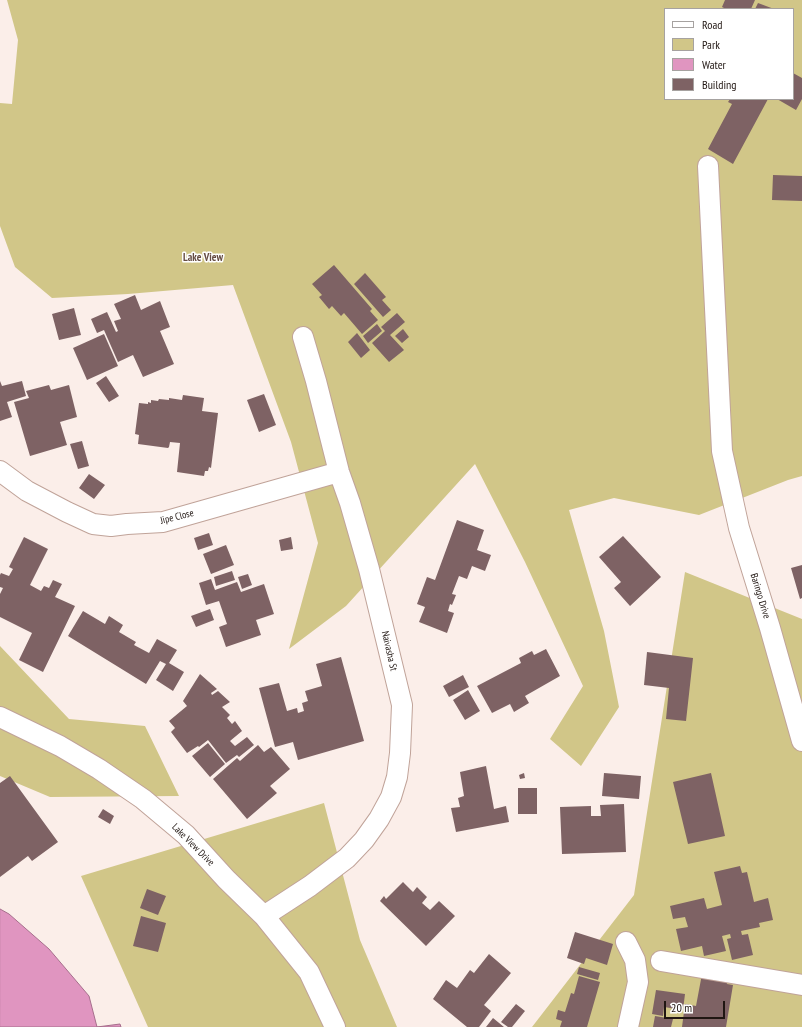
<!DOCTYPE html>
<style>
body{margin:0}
#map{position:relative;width:802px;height:1027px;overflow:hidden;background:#fbeee9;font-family:"PT Sans Narrow",sans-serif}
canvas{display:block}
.legend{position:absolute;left:664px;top:8px;width:130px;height:92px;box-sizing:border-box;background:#fff;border:1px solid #a6a2a0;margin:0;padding:5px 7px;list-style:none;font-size:12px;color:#201612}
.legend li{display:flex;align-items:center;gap:8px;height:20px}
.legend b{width:20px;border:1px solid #a6a2a0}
.scale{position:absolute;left:664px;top:1001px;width:61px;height:18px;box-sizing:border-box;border:2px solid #201612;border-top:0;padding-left:5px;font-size:12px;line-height:14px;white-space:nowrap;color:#201612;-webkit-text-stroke:3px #fff;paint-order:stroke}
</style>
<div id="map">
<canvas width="802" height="1027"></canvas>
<ul class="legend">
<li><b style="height:5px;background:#fff"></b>Road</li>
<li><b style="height:11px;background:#d1c688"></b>Park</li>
<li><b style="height:11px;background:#e095c0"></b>Water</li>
<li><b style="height:11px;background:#7e6264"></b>Building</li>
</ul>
<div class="scale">20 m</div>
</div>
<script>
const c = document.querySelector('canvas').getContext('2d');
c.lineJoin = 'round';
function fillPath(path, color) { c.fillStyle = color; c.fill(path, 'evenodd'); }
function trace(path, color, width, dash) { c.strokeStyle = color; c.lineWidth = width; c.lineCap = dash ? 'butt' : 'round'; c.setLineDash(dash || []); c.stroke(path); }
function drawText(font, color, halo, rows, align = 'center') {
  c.font = font + ' "PT Sans Narrow",sans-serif'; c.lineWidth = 3; c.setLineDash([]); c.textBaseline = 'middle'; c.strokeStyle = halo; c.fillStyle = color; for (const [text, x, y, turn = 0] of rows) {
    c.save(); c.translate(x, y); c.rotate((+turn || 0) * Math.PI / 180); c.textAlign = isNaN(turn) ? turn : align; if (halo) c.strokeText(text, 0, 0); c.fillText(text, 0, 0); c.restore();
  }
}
fillPath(new Path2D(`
 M 7,0 L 802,0 L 802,476 L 788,480 L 699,515 L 614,498 L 569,510 L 604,631 L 619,707 L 581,766 L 550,739 L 583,686 L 525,562 L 475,464 L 346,606 L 289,649 L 318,543 L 291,442 L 233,285 L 128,294 L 52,298 L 15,267 L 0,226 L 0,103 L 12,104 L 18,40 ZM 665,9 L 793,9 L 793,99 L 665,99 Z
 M 685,572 L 802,619 L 802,1027 L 532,1027 L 634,895 Z
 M 0,646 L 69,719 L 145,726 L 179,796 L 50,797 L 0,776 Z
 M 324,803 L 360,940 L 397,1027 L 148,1027 L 81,876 Z`), '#d1c688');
const water = new Path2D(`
 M 0,909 L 9,914 L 49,949 L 89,996 L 97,1027 L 120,1024 L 121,1027 L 0,1027 Z`);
fillPath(water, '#e095c0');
trace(water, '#a66f8c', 1);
fillPath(new Path2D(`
 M 725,0 L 755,0 L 751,9 L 726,9 L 722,7 Z
 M 758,3 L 774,9 L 755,9 Z
 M 793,73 L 802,78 L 802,99 L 796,110 L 777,99 L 793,99 Z
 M 730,99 L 768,99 L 733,164 L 708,149 L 732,104 L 728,102 Z
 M 773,175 L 802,176 L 802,201 L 772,200 Z
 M 334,265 L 372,309 L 370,311 L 378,320 L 362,334 L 344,313 L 341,316 L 332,306 L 329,309 L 319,297 L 322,295 L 312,284 Z
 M 365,273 L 386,297 L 382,300 L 391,310 L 383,317 L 354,284 Z
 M 135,295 L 141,310 L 160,301 L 170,327 L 160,331 L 174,364 L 143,377 L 133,355 L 118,362 L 104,330 L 97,333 L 91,319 L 107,312 L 116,332 L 118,331 L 114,321 L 121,319 L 114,304 Z
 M 74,308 L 81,335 L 59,340 L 52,314 Z
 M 397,313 L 405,322 L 390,335 L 404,350 L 389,362 L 372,343 L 385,331 L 381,327 Z
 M 377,324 L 382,331 L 368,343 L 363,336 Z
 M 403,329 L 409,337 L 402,343 L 395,336 Z
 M 357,333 L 370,350 L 361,358 L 348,342 Z
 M 104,334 L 118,366 L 87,380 L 73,348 Z
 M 106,376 L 119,396 L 109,402 L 96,383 Z
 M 0,381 L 2,386 L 22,381 L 26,396 L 7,402 L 12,417 L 0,421 Z
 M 49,385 L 51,390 L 69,385 L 77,417 L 60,422 L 67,445 L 30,456 L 14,402 L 29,398 L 26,391 Z
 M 264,394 L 276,425 L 259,432 L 247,400 Z
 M 183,395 L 204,398 L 202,411 L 218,413 L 211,468 L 209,467 L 208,471 L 205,471 L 204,476 L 177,472 L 180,443 L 170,442 L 169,447 L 168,448 L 138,444 L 139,435 L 135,434 L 139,403 L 148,404 L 148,402 L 151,403 L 151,400 L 158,401 L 159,399 L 169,400 L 169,398 L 182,400 Z
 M 82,441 L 89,466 L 78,469 L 70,444 Z
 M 89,474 L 105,485 L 94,499 L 79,488 Z
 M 457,520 L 484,530 L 477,550 L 491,555 L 485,571 L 472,566 L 467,579 L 459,576 L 452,594 L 456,595 L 452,605 L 450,604 L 448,611 L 454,613 L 447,633 L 419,622 L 425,607 L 417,604 L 427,577 L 435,580 Z
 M 209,533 L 213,545 L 198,550 L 194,538 Z
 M 623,536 L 661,577 L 630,606 L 614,588 L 621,582 L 599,557 Z
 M 24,537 L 48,549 L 30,585 L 41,591 L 44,586 L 49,588 L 53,580 L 62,584 L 55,597 L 75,606 L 43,672 L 19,660 L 32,633 L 0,617 L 0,594 L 3,588 L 0,587 L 0,575 L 1,573 L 9,576 L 13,569 L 9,567 Z
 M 291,537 L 293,549 L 281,551 L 279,540 Z
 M 226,545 L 234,565 L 211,574 L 203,554 Z
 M 802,565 L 802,598 L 800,599 L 791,568 Z
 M 232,571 L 235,580 L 216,586 L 214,577 Z
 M 248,574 L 252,585 L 242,589 L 238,577 Z
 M 211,579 L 215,590 L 237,582 L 241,592 L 264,584 L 274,614 L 256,620 L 261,635 L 226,647 L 219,627 L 227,624 L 219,601 L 206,605 L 199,583 Z
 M 210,609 L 214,620 L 196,627 L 191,616 Z
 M 83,611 L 105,624 L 109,616 L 123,625 L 119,632 L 136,642 L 134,645 L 149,653 L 157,639 L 177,650 L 169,663 L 184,672 L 173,691 L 156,680 L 166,664 L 160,661 L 146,684 L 68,636 Z
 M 546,649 L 560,676 L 525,696 L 529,703 L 514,712 L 510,704 L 492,713 L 477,686 L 521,663 L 519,658 L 532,651 L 534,655 Z
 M 647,652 L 693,658 L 686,721 L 666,719 L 669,688 L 644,685 Z
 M 341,657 L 364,741 L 298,760 L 293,742 L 275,747 L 259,688 L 279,683 L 287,711 L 297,708 L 298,713 L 304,711 L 302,703 L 308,701 L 305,691 L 322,686 L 316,664 Z
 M 200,674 L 217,689 L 211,693 L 212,695 L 218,691 L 230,702 L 222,707 L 230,715 L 227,718 L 232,724 L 235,721 L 242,731 L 230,741 L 235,746 L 247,737 L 254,745 L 239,757 L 237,755 L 226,763 L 208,740 L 199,747 L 198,746 L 187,753 L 171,732 L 175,728 L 169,721 L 187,706 L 183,701 Z
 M 463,675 L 469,687 L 449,697 L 443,686 Z
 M 468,690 L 480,711 L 465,720 L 453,700 Z
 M 208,743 L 225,764 L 210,777 L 192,756 Z
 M 258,745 L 264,752 L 271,747 L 290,769 L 270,786 L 277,793 L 247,819 L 213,779 L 237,758 L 240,761 Z
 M 486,766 L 494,809 L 506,806 L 509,822 L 456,832 L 451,808 L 460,807 L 458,798 L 464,796 L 460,772 Z
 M 524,773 L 525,778 L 520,779 L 519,775 Z
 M 604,773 L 641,776 L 639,799 L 602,796 Z
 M 711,773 L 725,836 L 688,844 L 673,782 Z
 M 10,776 L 58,842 L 32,861 L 28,856 L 0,877 L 0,783 Z
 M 518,788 L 537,788 L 537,814 L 518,814 Z
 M 624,804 L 626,852 L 562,854 L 560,807 L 591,806 L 591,816 L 601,816 L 600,805 Z
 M 103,809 L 114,816 L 110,824 L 98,817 Z
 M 740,866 L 742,873 L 747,872 L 754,902 L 768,898 L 773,920 L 759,923 L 760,927 L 741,931 L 742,935 L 748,934 L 753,955 L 732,960 L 727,939 L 731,938 L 730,934 L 722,936 L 726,951 L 704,956 L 702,946 L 681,951 L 676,929 L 688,927 L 685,917 L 673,919 L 670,906 L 704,898 L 707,909 L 722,905 L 714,872 Z
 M 403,882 L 413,892 L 417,887 L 427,897 L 422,903 L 430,910 L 439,901 L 455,916 L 426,946 L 380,901 L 384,896 L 386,899 Z
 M 147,889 L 166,896 L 158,915 L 140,908 Z
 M 141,916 L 166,923 L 158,952 L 133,946 Z
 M 575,932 L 613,944 L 607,965 L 586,958 L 584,964 L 567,958 Z
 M 489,954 L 511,973 L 484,1005 L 491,1011 L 479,1027 L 467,1027 L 433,999 L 446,980 L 457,988 L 470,970 L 474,973 Z
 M 579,967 L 600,973 L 598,980 L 577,974 Z
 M 702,974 L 728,979 L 727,984 L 733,985 L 726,1027 L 682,1027 L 685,1004 L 696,1006 Z
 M 579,976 L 600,982 L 587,1027 L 560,1027 L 562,1021 L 556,1019 L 558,1010 L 565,1012 L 571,993 L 574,994 Z
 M 656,990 L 685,994 L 683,1010 L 664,1007 L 663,1016 L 652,1014 Z
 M 516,1004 L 525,1011 L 512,1027 L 508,1027 L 501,1022 Z
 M 655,1016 L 673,1019 L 671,1027 L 653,1027 Z
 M 493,1018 L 504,1027 L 486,1027 Z`), '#7e6264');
const minor = new Path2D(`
 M 708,166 L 722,451 L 739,528 L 770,628 L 802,741
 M 0,471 L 27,491 L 67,512 L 93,524 L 111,526 L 127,524 L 163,522 L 339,472
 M 0,717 L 60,746 L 99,769 L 143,799 L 186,835 L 226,879 L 264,916 L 309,972 L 335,1027
 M 264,916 L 310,886 L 347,858 L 364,840 L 379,819 L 391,797 L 397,777 L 400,753 L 402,705 L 369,569 L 350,503 L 339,472 L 316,381 L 303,337
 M 626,942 L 635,960 L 638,982 L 628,1027
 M 661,961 L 802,985`);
trace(minor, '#c0a399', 22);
trace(minor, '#fff', 20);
drawText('10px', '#201612', '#fff', [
 ["Jipe Close",177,517,-14],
 ["Baringo Drive",760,596,73],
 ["Naivasha St",389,651,77],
 ["Lake View Drive",193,845,45]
]);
drawText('bold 11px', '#654c43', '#fff', [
 ["Lake View",203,258]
]);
</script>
